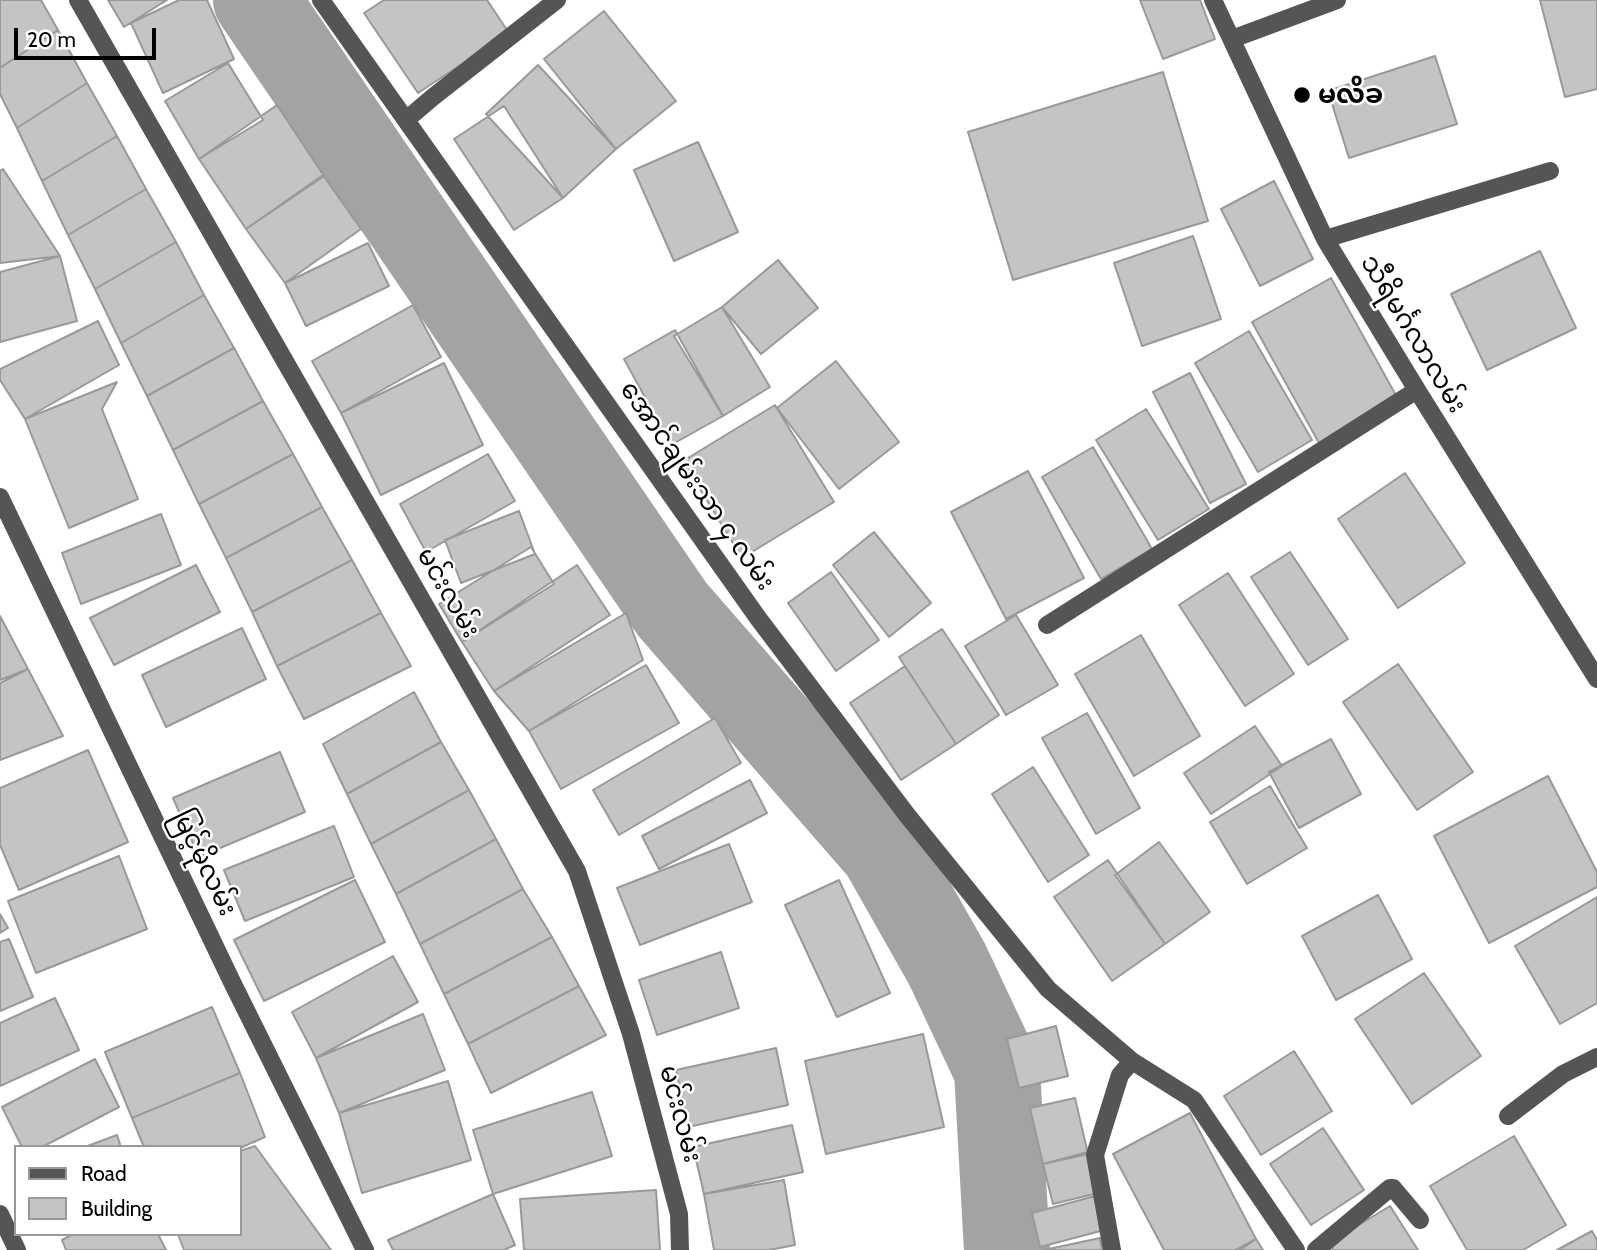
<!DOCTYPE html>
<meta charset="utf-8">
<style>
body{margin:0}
#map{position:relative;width:1597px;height:1250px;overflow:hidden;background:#fff;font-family:Cabin,sans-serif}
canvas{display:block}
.legend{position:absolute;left:14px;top:1145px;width:228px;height:91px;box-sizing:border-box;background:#fff;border:2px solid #999;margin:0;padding:9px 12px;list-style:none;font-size:21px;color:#000}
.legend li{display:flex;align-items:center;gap:14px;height:35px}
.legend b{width:35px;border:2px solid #999}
.scale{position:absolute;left:14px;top:28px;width:142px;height:32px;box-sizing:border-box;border:4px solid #000;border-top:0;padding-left:9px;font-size:21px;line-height:24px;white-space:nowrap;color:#000;-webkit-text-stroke:5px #fff;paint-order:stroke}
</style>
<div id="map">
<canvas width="1597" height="1250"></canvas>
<ul class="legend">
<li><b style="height:9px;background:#555"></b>Road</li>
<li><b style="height:19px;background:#c4c4c4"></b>Building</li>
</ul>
<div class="scale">20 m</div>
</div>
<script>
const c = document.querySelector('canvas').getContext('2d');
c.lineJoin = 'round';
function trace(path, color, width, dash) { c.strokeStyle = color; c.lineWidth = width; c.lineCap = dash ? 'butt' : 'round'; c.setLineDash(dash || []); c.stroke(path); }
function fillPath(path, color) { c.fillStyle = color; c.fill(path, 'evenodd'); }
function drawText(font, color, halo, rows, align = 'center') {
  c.font = font + ' Cabin,"Noto Sans Myanmar",sans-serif'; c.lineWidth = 5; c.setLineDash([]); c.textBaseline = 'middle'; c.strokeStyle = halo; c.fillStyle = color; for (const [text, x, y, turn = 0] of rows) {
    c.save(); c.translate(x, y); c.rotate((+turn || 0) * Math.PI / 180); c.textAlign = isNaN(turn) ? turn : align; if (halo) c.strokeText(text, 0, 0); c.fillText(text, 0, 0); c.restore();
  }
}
trace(new Path2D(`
 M 256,0 L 672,609 L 883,851 L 947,964 L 997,1070 L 1007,1250`), '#a3a3a3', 86);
const building = new Path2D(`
 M 0,0 L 41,0 L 58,30 L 0,68 Z
 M 108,0 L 167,0 L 124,27 Z
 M 179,0 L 207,0 L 234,59 L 163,93 L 131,23 Z
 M 384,0 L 487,0 L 509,33 L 418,93 L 364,13 Z
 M 1140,0 L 1200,0 L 1215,39 L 1163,59 Z
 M 1540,0 L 1597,0 L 1597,89 L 1565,97 Z
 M 604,11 L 676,101 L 616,149 L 544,59 Z
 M 58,30 L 87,83 L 17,128 L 0,94 L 0,68 Z
 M 1435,56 L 1457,124 L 1349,158 L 1328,91 Z
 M 228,63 L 263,120 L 199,159 L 165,101 Z
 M 538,65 L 616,149 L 563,198 L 486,114 Z
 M 1163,72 L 1208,221 L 1013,280 L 968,132 Z
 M 87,83 L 117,136 L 42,181 L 17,128 Z
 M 277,105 L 324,176 L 246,229 L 199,159 Z
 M 504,106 L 563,198 L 514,230 L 454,139 Z
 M 117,136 L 146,189 L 68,235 L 42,181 Z
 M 698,142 L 738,232 L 674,261 L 634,170 Z
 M 3,169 L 60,256 L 0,263 L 0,171 Z
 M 323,175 L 361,229 L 285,283 L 246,229 Z
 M 1274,181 L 1313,259 L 1260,286 L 1221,209 Z
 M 146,189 L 176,242 L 95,289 L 68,235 Z
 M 1193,236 L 1221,319 L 1142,346 L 1114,263 Z
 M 176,242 L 204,295 L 121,343 L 95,289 Z
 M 368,243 L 389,286 L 306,326 L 285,283 Z
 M 1540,251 L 1576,328 L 1487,370 L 1451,294 Z
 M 60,256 L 77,321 L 0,342 L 0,272 Z
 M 778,260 L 818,308 L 761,354 L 722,307 Z
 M 1331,278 L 1398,399 L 1319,443 L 1252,322 Z
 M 204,295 L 234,348 L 147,396 L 121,343 Z
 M 413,305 L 441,357 L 341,413 L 312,361 Z
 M 722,307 L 770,387 L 723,416 L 674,336 Z
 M 98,321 L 119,365 L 25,419 L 0,380 L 0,369 Z
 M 675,330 L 723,416 L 671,445 L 624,359 Z
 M 1249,331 L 1312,440 L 1258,472 L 1195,363 Z
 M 234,348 L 263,401 L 173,450 L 147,396 Z
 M 836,361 L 899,442 L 839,489 L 777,408 Z
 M 444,363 L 483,445 L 381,495 L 341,413 Z
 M 1190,373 L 1246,484 L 1210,503 L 1153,392 Z
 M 117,382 L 102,409 L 138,499 L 69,528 L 25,419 Z
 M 263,401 L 293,454 L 199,504 L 173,450 Z
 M 775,405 L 834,502 L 742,558 L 683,461 Z
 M 1146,409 L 1209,509 L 1158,540 L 1096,440 Z
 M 1093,447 L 1152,549 L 1101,579 L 1042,477 Z
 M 293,454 L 322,507 L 226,558 L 199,504 Z
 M 488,454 L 515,501 L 426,552 L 400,504 Z
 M 1028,471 L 1084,578 L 1006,619 L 951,512 Z
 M 1405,473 L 1465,563 L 1398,608 L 1338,519 Z
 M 322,507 L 352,560 L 252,612 L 226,558 Z
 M 519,511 L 535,554 L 461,583 L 445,540 Z
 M 161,514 L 181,565 L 81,604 L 62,553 Z
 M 874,532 L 931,603 L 889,637 L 833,565 Z
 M 531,547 L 554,584 L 462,642 L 439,604 Z
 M 1290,552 L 1348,639 L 1308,665 L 1251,577 Z
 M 352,560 L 381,613 L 277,666 L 252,612 Z
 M 196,565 L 220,612 L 114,665 L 90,618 Z
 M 577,565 L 610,615 L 494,691 L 462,642 Z
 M 831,572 L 879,640 L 836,671 L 788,603 Z
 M 1228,573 L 1294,674 L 1245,706 L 1179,605 Z
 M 381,613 L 411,666 L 304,719 L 277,666 Z
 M 626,613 L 643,660 L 529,731 L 494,691 Z
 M 1016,615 L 1058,685 L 1006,715 L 965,646 Z
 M 0,616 L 28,669 L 0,680 Z
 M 242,628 L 266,679 L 166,727 L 142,675 Z
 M 942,629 L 999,715 L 956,744 L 899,657 Z
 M 1141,635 L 1200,736 L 1134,776 L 1075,674 Z
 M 1398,664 L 1473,772 L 1417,810 L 1343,702 Z
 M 646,665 L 679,723 L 561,789 L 529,731 Z
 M 905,666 L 956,744 L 901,780 L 850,703 Z
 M 28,669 L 63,736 L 0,760 L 0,683 Z
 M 414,692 L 441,742 L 347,794 L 323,744 Z
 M 1087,713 L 1140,808 L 1096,834 L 1042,738 Z
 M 715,718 L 741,763 L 619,835 L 593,790 Z
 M 1255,726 L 1282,766 L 1211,814 L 1184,773 Z
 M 1331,739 L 1361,794 L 1299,828 L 1269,772 Z
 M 441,742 L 469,790 L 371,844 L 347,794 Z
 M 88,750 L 128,842 L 19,890 L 0,845 L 0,788 Z
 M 280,752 L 305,812 L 199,857 L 173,798 Z
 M 1033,767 L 1089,855 L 1048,882 L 992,794 Z
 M 1548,776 L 1597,872 L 1597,887 L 1489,943 L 1434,836 Z
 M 750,780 L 767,813 L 659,869 L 642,836 Z
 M 1270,786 L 1307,848 L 1247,884 L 1210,822 Z
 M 469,790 L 496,839 L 396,894 L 371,844 Z
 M 334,826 L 354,877 L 245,921 L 224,870 Z
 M 496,839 L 523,889 L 420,944 L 396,894 Z
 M 1159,842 L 1210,912 L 1165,944 L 1115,875 Z
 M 729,844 L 752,902 L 640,945 L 617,888 Z
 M 119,856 L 147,929 L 36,973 L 8,901 Z
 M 1108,860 L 1165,944 L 1112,981 L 1054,897 Z
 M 355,880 L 385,942 L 264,1001 L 234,940 Z
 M 839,880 L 890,993 L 837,1017 L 785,905 Z
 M 523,889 L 552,937 L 444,994 L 420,944 Z
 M 1378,895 L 1412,959 L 1336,1000 L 1302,936 Z
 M 1597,897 L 1597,1003 L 1560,1024 L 1515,946 Z
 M 0,914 L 8,928 L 0,933 Z
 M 552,937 L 579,986 L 468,1044 L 444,994 Z
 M 9,939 L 33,997 L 0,1011 L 0,942 Z
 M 721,952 L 739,1008 L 657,1035 L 639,980 Z
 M 393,956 L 418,1002 L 316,1058 L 292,1012 Z
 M 1424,973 L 1481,1056 L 1412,1104 L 1355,1019 Z
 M 579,986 L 606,1035 L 491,1093 L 468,1044 Z
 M 55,998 L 79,1050 L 0,1086 L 0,1023 Z
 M 212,1007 L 240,1073 L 132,1118 L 105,1052 Z
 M 423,1014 L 445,1070 L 339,1113 L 316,1058 Z
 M 1056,1026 L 1068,1076 L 1019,1088 L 1007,1039 Z
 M 923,1034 L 944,1127 L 826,1154 L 805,1061 Z
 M 776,1048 L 788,1105 L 688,1127 L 676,1070 Z
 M 1294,1051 L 1332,1111 L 1261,1155 L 1224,1096 Z
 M 95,1059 L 119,1107 L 42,1147 L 22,1147 L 2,1107 Z
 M 240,1073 L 265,1137 L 240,1148 L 144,1147 L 132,1118 Z
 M 448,1081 L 471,1160 L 362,1193 L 339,1113 Z
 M 592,1092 L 612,1156 L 493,1194 L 473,1130 Z
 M 1075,1098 L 1088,1154 L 1043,1164 L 1030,1108 Z
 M 1190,1113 L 1256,1239 L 1236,1250 L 1164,1250 L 1113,1154 Z
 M 792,1125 L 803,1172 L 704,1194 L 693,1147 Z
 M 1323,1128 L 1364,1190 L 1311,1225 L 1270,1164 Z
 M 117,1135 L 121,1147 L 85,1147 Z
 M 1514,1136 L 1566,1225 L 1523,1250 L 1467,1250 L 1430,1186 Z
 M 255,1146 L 331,1250 L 184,1250 L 178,1234 L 240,1234 L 240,1151 Z
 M 1088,1152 L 1098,1193 L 1053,1204 L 1043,1164 Z
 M 784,1180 L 795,1245 L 769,1250 L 714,1250 L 704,1194 Z
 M 656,1190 L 660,1250 L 524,1250 L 520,1199 Z
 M 493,1194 L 515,1245 L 504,1250 L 393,1250 L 388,1240 Z
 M 1099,1195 L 1108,1229 L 1040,1247 L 1032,1213 Z
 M 1390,1206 L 1418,1250 L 1333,1250 L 1329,1243 Z
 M 1592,1231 L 1597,1240 L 1597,1250 L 1557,1250 Z
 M 73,1234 L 158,1234 L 166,1250 L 66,1250 L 62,1240 Z
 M 1100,1238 L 1102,1250 L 1044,1250 Z
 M 1256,1239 L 1263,1250 L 1240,1250 Z`);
fillPath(building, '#c4c4c4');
trace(building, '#999', 2);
trace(new Path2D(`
 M 78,0 L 577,871 L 631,1034 L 679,1214 L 680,1250
 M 321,0 L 758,618 L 907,815 L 1048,989 L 1132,1061 L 1194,1100 L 1296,1250
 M 1213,0 L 1325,239 L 1417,390 L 1597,679
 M 1232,39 L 1337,0
 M 406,120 L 433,97 L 557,0
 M 1325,239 L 1550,171
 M 0,497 L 232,982 L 365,1250
 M 1047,625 L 1417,390
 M 1508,1116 L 1563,1074 L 1597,1057
 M 0,1214 L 17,1250
 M 1112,1250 L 1095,1155 L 1120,1075 L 1132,1061
 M 1316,1250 L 1390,1188 L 1393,1188 L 1420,1220`), '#555', 18);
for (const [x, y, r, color] of [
 [1302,95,9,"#000"]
]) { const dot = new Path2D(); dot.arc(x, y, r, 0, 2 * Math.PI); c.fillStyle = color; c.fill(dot); trace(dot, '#fff', 2.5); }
drawText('bold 26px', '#000', '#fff', [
 ["မလိခ",1318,95]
], 'left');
drawText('26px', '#000', '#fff', [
 ["သီရိမင်္ဂလာလမ်း",1413,334,59],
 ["အောင်ချမ်းသာ ၄ လမ်း",697,486,55],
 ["မင်းလမ်း",448,593,60],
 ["မြင့်မိုလမ်း",204,863,64],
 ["မင်းလမ်း",680,1114,75]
]);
</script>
